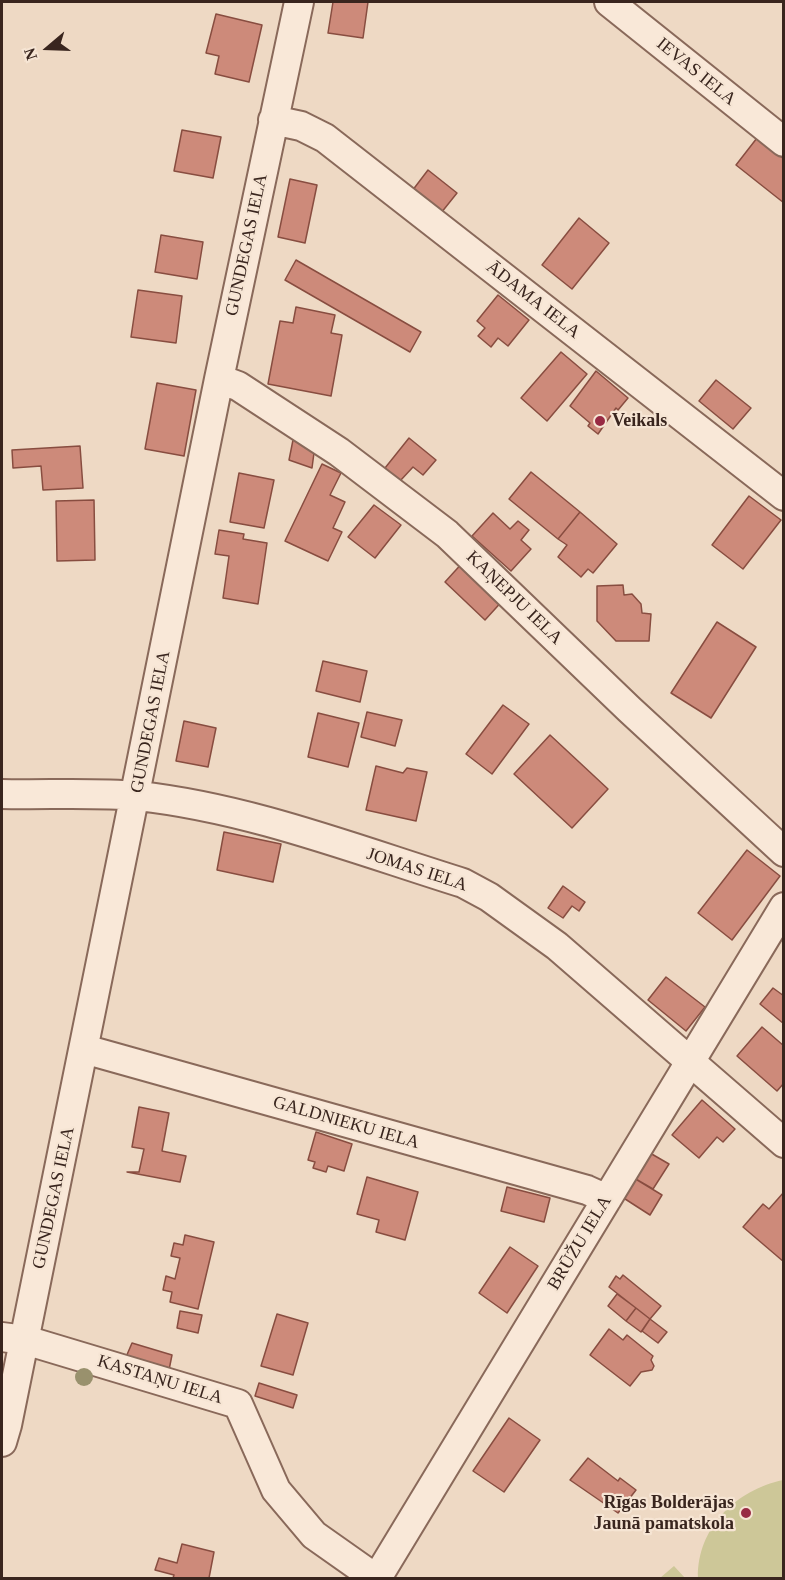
<!DOCTYPE html>
<meta charset="utf-8">
<style>
body{margin:0}
#map{position:relative;width:785px;height:1580px;overflow:hidden;background:#eed9c4;font-family:"Times New Roman",serif}
canvas{display:block}
.frame{position:absolute;inset:0;border:3px solid #39251e;pointer-events:none}
.north{position:absolute;left:18px;top:18px;width:60px;height:60px;-webkit-text-stroke:4px #f6e5d4;paint-order:stroke;rotate:251deg;font-size:16px;font-weight:700;line-height:24px;text-align:center;color:#39251e}
.north::after{content:'';display:block;margin:auto;width:21px;height:27px;background:#39251e;clip-path:polygon(50% 0,100% 100%,50% 72%,0 100%)}
</style>
<div id="map">
<canvas width="785" height="1580"></canvas>
<div class="frame"></div>
<div class="north">N</div>
</div>
<script>
const c = document.querySelector('canvas').getContext('2d');
c.lineJoin = 'round';
function fillPath(path, color) { c.fillStyle = color; c.fill(path, 'evenodd'); }
function trace(path, color, width, dash) { c.strokeStyle = color; c.lineWidth = width; c.lineCap = dash ? 'butt' : 'round'; c.setLineDash(dash || []); c.stroke(path); }
function drawText(font, color, halo, rows, align = 'center') {
  c.font = font + ' "Times New Roman",serif'; c.lineWidth = 4.5; c.setLineDash([]); c.textBaseline = 'middle'; c.strokeStyle = halo; c.fillStyle = color; for (const [text, x, y, turn = 0] of rows) {
    c.save(); c.translate(x, y); c.rotate((+turn || 0) * Math.PI / 180); c.textAlign = isNaN(turn) ? turn : align; if (halo) c.strokeText(text, 0, 0); c.fillText(text, 0, 0); c.restore();
  }
}
fillPath(new Path2D(`
 M 783,1480 L 783,1578 L 698,1578 C 697,1528 736,1490 783,1480 Z
 M 674,1566 L 685,1578 L 660,1578 Z`), '#cdc798');
const building = new Path2D(`
 M 333,2 L 368,2 L 363,38 L 328,33 Z
 M 216,14 L 262,25 L 249,82 L 215,74 L 219,56 L 206,53 Z
 M 182,130 L 221,137 L 213,178 L 174,171 Z
 M 757,138 L 784,159 L 784,203 L 736,165 Z
 M 428,170 L 457,193 L 441,213 L 412,191 Z
 M 290,179 L 317,185 L 305,243 L 278,237 Z
 M 579,218 L 609,243 L 572,289 L 542,265 Z
 M 161,235 L 203,242 L 197,279 L 155,272 Z
 M 296,260 L 421,332 L 410,352 L 285,280 Z
 M 138,290 L 182,296 L 176,343 L 131,337 Z
 M 498,295 L 529,320 L 508,346 L 498,338 L 491,347 L 478,336 L 485,328 L 477,321 Z
 M 296,307 L 335,315 L 331,333 L 342,335 L 331,396 L 268,384 L 280,321 L 293,323 Z
 M 561,352 L 587,374 L 547,421 L 521,398 Z
 M 596,371 L 628,398 L 618,410 L 616,408 L 598,434 L 588,426 L 590,423 L 570,406 Z
 M 716,380 L 751,408 L 733,429 L 699,401 Z
 M 157,383 L 196,390 L 184,456 L 145,449 Z
 M 409,438 L 436,460 L 423,475 L 413,467 L 400,481 L 385,468 Z
 M 293,440 L 315,445 L 312,468 L 289,460 Z
 M 80,446 L 83,488 L 43,490 L 41,466 L 13,468 L 12,450 Z
 M 322,464 L 341,473 L 330,495 L 345,502 L 333,528 L 342,532 L 328,561 L 285,541 Z
 M 531,472 L 580,512 L 558,539 L 509,499 Z
 M 239,473 L 274,480 L 264,528 L 230,522 Z
 M 749,496 L 781,520 L 743,569 L 712,545 Z
 M 94,500 L 95,560 L 57,561 L 56,501 Z
 M 374,505 L 401,525 L 375,558 L 348,537 Z
 M 580,512 L 617,544 L 593,573 L 588,569 L 581,577 L 558,557 L 567,545 L 558,539 Z
 M 493,513 L 510,529 L 518,521 L 529,530 L 521,540 L 531,549 L 511,571 L 472,536 Z
 M 219,530 L 244,534 L 243,539 L 267,543 L 258,604 L 223,598 L 229,556 L 215,554 Z
 M 465,560 L 505,598 L 485,620 L 445,582 Z
 M 623,585 L 624,595 L 632,594 L 641,604 L 642,613 L 651,614 L 649,641 L 616,641 L 597,621 L 597,586 Z
 M 717,622 L 756,647 L 711,718 L 671,693 Z
 M 323,661 L 367,671 L 360,702 L 316,691 Z
 M 503,705 L 529,724 L 492,774 L 466,754 Z
 M 367,712 L 402,720 L 395,746 L 361,737 Z
 M 318,713 L 359,723 L 348,767 L 308,757 Z
 M 184,721 L 216,728 L 208,767 L 176,761 Z
 M 550,735 L 608,789 L 572,828 L 514,774 Z
 M 376,766 L 403,773 L 407,768 L 427,772 L 416,821 L 366,810 Z
 M 224,832 L 281,844 L 273,882 L 217,870 Z
 M 747,850 L 780,876 L 732,940 L 698,913 Z
 M 563,886 L 585,902 L 579,911 L 572,906 L 563,918 L 548,908 Z
 M 666,977 L 705,1007 L 686,1031 L 648,1000 Z
 M 773,988 L 784,996 L 784,1024 L 760,1004 Z
 M 762,1027 L 784,1046 L 784,1083 L 777,1091 L 737,1056 Z
 M 702,1100 L 735,1129 L 723,1142 L 717,1137 L 699,1158 L 672,1135 Z
 M 139,1107 L 169,1113 L 162,1151 L 186,1156 L 180,1182 L 127,1172 L 139,1172 L 144,1149 L 132,1147 Z
 M 316,1132 L 352,1144 L 344,1171 L 328,1166 L 326,1172 L 313,1168 L 315,1162 L 308,1160 Z
 M 650,1153 L 669,1164 L 653,1189 L 634,1178 Z
 M 367,1177 L 418,1192 L 405,1240 L 376,1232 L 379,1220 L 357,1214 Z
 M 634,1178 L 662,1195 L 650,1215 L 622,1197 Z
 M 507,1187 L 550,1198 L 544,1222 L 501,1211 Z
 M 784,1192 L 784,1262 L 743,1227 L 763,1204 L 769,1209 Z
 M 185,1235 L 214,1242 L 198,1309 L 170,1302 L 172,1292 L 163,1290 L 166,1276 L 175,1279 L 180,1258 L 171,1256 L 174,1243 L 183,1245 Z
 M 510,1247 L 538,1266 L 507,1313 L 479,1293 Z
 M 623,1275 L 661,1306 L 650,1319 L 609,1287 L 616,1276 L 620,1279 Z
 M 617,1294 L 636,1308 L 626,1321 L 608,1306 Z
 M 636,1308 L 650,1319 L 641,1332 L 626,1321 Z
 M 180,1311 L 202,1315 L 198,1333 L 177,1328 Z
 M 277,1314 L 308,1323 L 293,1375 L 261,1366 Z
 M 650,1319 L 667,1332 L 658,1343 L 642,1331 Z
 M 609,1329 L 623,1340 L 627,1335 L 653,1356 L 651,1360 L 654,1366 L 652,1370 L 641,1372 L 630,1386 L 590,1355 Z
 M 132,1343 L 172,1355 L 169,1370 L 126,1357 Z
 M 259,1383 L 297,1395 L 293,1408 L 255,1396 Z
 M 509,1418 L 540,1440 L 504,1492 L 473,1471 Z
 M 588,1458 L 618,1481 L 620,1478 L 636,1490 L 618,1513 L 570,1480 Z
 M 182,1544 L 214,1552 L 209,1578 L 173,1578 L 174,1575 L 155,1570 L 159,1558 L 177,1563 Z`);
fillPath(building, '#cd8a7a');
trace(building, '#884d40', 1.5);
const minor = new Path2D(`
 M 609,2 L 784,142
 M 273,120 L 301,126 L 325,138 L 784,496
 M 219,379 L 238,386 L 339,452 L 447,534 L 629,709 L 784,852
 M 2,794 C 46,795 93,792 138,796 C 249,808 357,850 463,883 L 489,897 L 557,946 L 784,1143
 M 84,1049 L 587,1190 L 607,1199
 M 2,1337 L 25,1340 L 238,1404 L 276,1490 L 314,1535 L 375,1578
 M 2,1442 L 7,1425 L 219,379 L 299,2
 M 377,1578 L 784,907`);
trace(minor, '#89695a', 32);
trace(minor, '#f9e8d8', 28);
c.fillStyle = '#99916d';
for (const [x, y] of [
 [84,1377]
]) { c.beginPath(); c.arc(x, y, 9, 0, 2 * Math.PI); c.fill(); }
for (const [x, y, r, color] of [
 [600,421,6,"#982a43"],
 [746,1513,6,"#982a43"]
]) { const dot = new Path2D(); dot.arc(x, y, r, 0, 2 * Math.PI); c.fillStyle = color; c.fill(dot); trace(dot, '#f6e5d4', 2); }
drawText('18px', '#39251e', '#f6e5d4', [
 ["IEVAS IELA",696,72,39],
 ["GUNDEGAS IELA",247,245,-78],
 ["ĀDAMA IELA",533,300,38],
 ["KAŅEPJU IELA",514,598,44],
 ["GUNDEGAS IELA",151,722,-79],
 ["JOMAS IELA",417,870,18],
 ["GALDNIEKU IELA",346,1123,16],
 ["GUNDEGAS IELA",54,1198,-78],
 ["BRŪŽU IELA",580,1243,-59],
 ["KASTAŅU IELA",160,1380,17]
]);
drawText('bold 18px', '#39251e', '#f6e5d4', [
 ["Veikals",612,421],
 ["Rīgas Bolderājas",734,1503,"right"],
 ["Jaunā pamatskola",734,1524,"right"]
], 'left');
</script>
